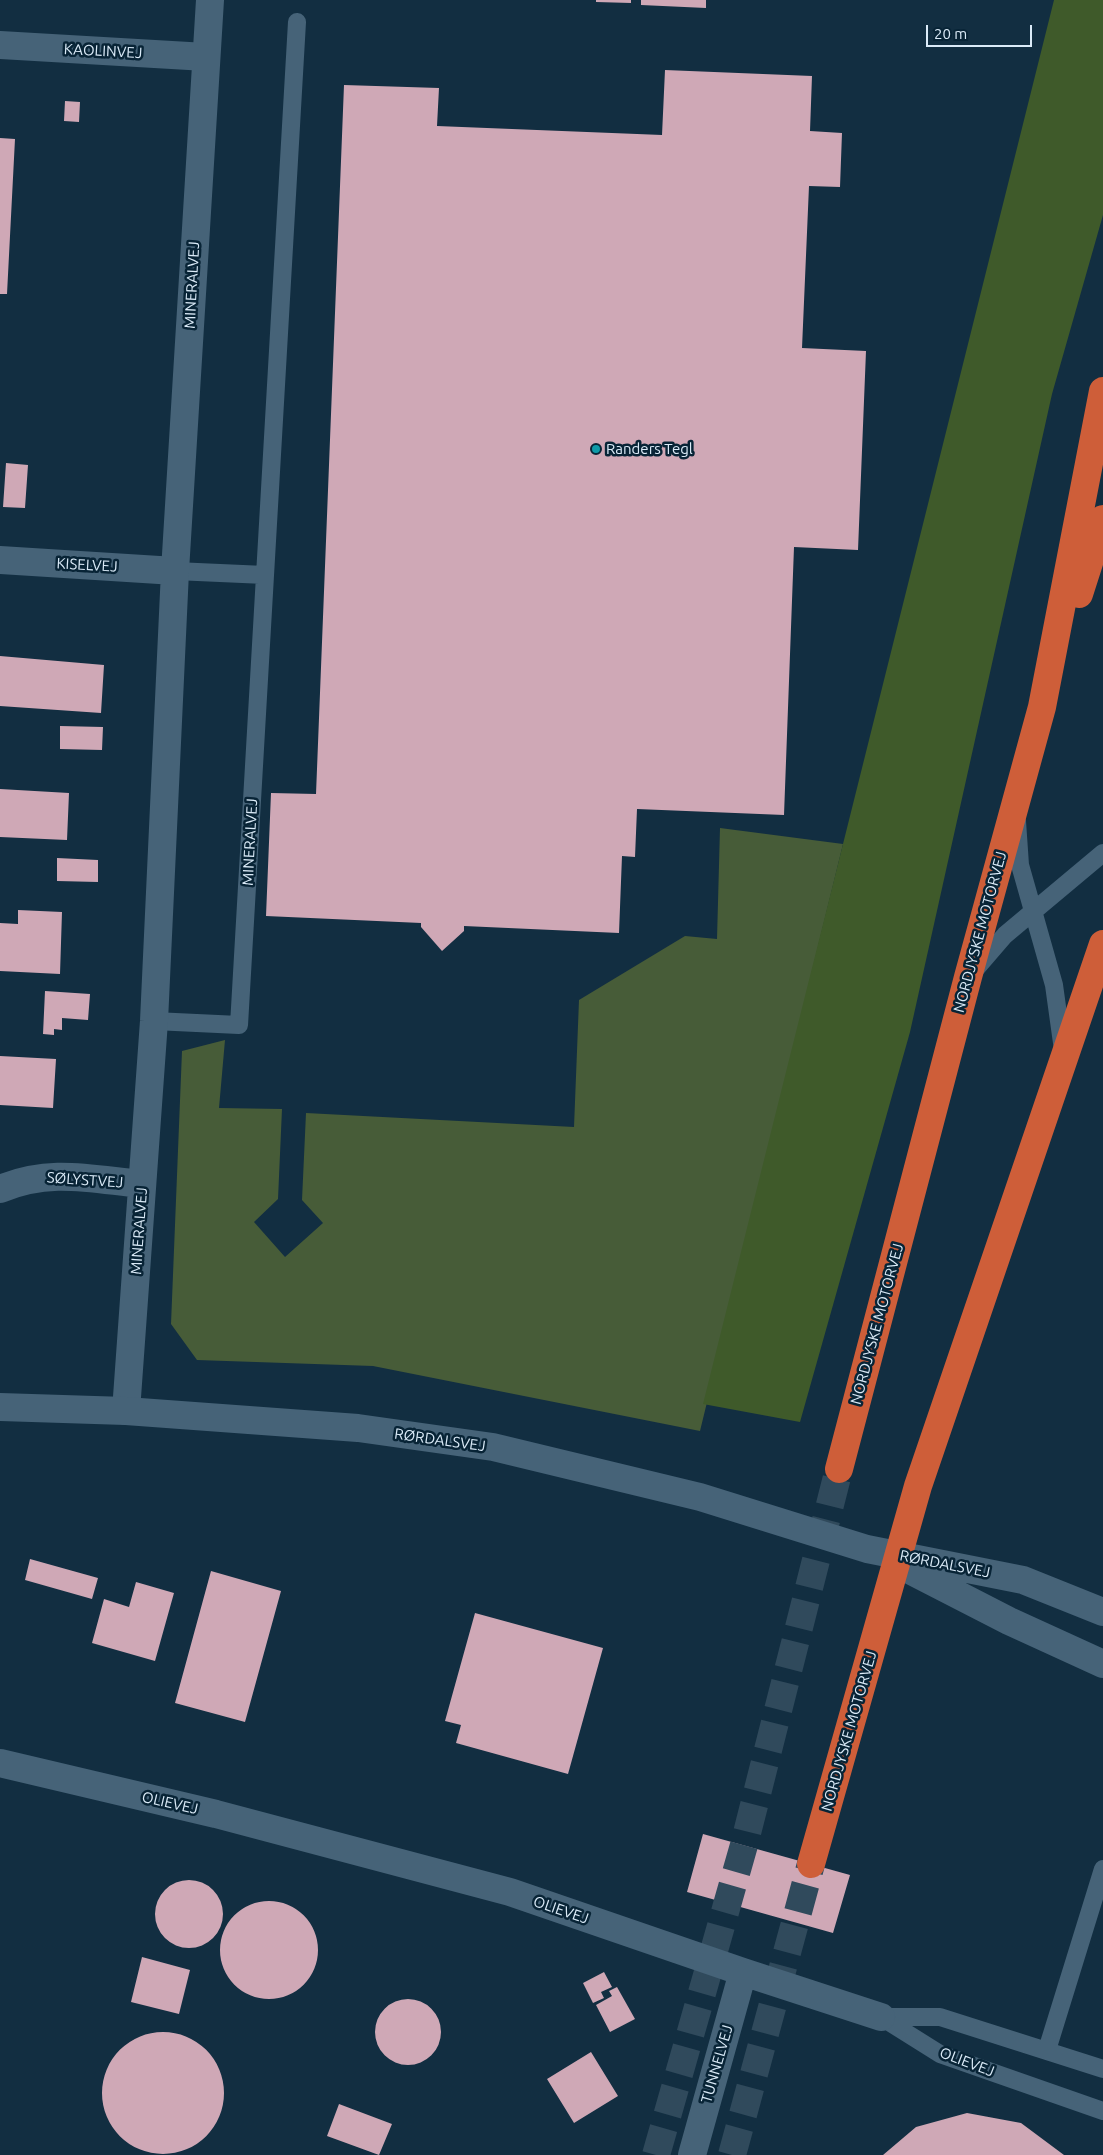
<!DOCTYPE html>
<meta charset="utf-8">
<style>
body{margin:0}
#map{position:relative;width:1103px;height:2155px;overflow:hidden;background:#122e41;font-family:Ubuntu,sans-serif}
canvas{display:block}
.scale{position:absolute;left:926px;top:25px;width:106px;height:22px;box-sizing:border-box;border:2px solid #dbebf8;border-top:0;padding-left:6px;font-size:15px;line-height:18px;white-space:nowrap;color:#dbebf8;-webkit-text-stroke:4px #082436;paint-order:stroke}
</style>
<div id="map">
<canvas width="1103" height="2155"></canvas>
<div class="scale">20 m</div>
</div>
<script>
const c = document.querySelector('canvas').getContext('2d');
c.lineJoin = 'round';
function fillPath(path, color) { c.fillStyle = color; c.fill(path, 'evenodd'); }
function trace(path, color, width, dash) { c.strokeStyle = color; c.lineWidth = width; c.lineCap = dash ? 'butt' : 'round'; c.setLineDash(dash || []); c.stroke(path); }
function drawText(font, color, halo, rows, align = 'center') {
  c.font = font + ' Ubuntu,sans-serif'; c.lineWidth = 5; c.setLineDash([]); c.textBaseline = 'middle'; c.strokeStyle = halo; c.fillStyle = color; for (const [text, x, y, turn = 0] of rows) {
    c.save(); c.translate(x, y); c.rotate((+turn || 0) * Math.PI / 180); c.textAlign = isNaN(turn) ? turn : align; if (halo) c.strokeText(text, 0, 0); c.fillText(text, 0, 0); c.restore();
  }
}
fillPath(new Path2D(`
 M 720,828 L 843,844 L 700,1431 L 373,1366 L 197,1360 L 171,1324 L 182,1051 L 225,1040 L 219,1108 L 282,1109 L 278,1199 L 254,1222 L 285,1257 L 323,1223 L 302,1200 L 306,1113 L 574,1127 L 579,1000 L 685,936 L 717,939 Z`), '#475c38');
fillPath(new Path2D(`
 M 1054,0 L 1103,0 L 1103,215 L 1052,394 L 910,1032 L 800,1422 L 703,1404 Z`), '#3f5a2a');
fillPath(new Path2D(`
 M 596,0 L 631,0 L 631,3 L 596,2 Z
 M 641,0 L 706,0 L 706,8 L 641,5 Z
 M 665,70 L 812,76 L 810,131 L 842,133 L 840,187 L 809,186 L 802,348 L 866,351 L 858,550 L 794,547 L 784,815 L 637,809 L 635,857 L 622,856 L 619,933 L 464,926 L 464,931 L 442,951 L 421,927 L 421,923 L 266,916 L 271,793 L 316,794 L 344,85 L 439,88 L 437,126 L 662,135 Z
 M 65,101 L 80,102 L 79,122 L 64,121 Z
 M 0,138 L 15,139 L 7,294 L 0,294 Z
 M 6,463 L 28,465 L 25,508 L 3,507 Z
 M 0,656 L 104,665 L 101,713 L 0,706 Z
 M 60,726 L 103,727 L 102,750 L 60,749 Z
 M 0,789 L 69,793 L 67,840 L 0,837 Z
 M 57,858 L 98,860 L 98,882 L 57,881 Z
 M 18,910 L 62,912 L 60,974 L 0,971 L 0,923 L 18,924 Z
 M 45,991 L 90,994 L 88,1020 L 62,1018 L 62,1030 L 54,1029 L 54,1035 L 43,1034 Z
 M 0,1056 L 56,1059 L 53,1108 L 0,1105 Z
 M 30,1559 L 98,1578 L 92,1599 L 25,1580 Z
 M 211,1571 L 281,1591 L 245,1722 L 175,1703 Z
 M 136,1582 L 174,1593 L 155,1661 L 92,1643 L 104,1599 L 129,1607 Z
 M 475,1613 L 603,1648 L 568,1774 L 456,1743 L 461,1725 L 445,1721 Z
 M 703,1834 L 850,1875 L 833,1933 L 687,1892 Z
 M155 1914a34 34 0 1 1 68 0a34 34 0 1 1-68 0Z
 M220 1950a49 49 0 1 1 98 0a49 49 0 1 1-98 0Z
 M 142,1957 L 190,1970 L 179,2014 L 131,2002 Z
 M 604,1972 L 612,1987 L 601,1992 L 604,1998 L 593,2003 L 583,1983 Z
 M 617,1987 L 635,2019 L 610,2032 L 596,2005 L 612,1996 L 609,1991 Z
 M375 2032a33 33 0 1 1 66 0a33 33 0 1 1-66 0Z
 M102 2093a61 61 0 1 1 122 0a61 61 0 1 1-122 0Z
 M 591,2052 L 618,2096 L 574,2123 L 547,2079 Z
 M 339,2104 L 392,2124 L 379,2155 L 327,2136 Z
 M 967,2113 L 1021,2123 L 1064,2155 L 883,2155 L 916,2127 Z`), '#cfa8b6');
trace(new Path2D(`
 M 656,2155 L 744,1845 L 839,1469
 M 732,2155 L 811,1864`), '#304a5c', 28, [28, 14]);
trace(new Path2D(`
 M 175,571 L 265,575
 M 1017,821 L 1020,865 L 1054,985 L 1063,1050
 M 974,971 L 1005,935 L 1103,853
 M 154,1021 L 239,1025 L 297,22
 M 881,2017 L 940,2054 L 1103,2111
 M 882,2017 L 940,2017 L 1103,2069
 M 1047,2050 L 1103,1869`), '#466378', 18);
trace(new Path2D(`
 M 0,45 L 206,57
 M 0,560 L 175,571
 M 0,1189 C 50,1168 90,1179 142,1184
 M 126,1411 L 154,1021 L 175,571 L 210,0
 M 0,1763 L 216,1814 L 510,1892 L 743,1972 L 881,2017
 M 692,2155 L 743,1972`), '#466378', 28);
trace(new Path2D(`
 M 0,1407 L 126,1411 L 358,1428 L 493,1447 L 700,1497 L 867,1549 L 1023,1580 L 1103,1612
 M 898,1564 L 1009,1621 L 1103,1664`), '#466378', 28);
trace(new Path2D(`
 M 1079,594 L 1103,519
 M 839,1469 L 968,977 L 1042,707 L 1103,391
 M 811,1864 L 918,1486 L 1103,944`), '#ce5e39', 28);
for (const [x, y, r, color] of [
 [596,449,5,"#0f9aa8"]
]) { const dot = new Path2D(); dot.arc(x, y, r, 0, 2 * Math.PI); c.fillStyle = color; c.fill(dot); trace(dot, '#082436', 2); }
drawText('15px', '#dbebf8', '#082436', [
 ["KAOLINVEJ",103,51,3],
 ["MINERALVEJ",192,285,-87],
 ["KISELVEJ",87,565,3],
 ["MINERALVEJ",250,842,-87],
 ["NORDJYSKE MOTORVEJ",980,932,-75],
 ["SØLYSTVEJ",85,1180,4],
 ["MINERALVEJ",139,1231,-86],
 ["NORDJYSKE MOTORVEJ",877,1324,-75],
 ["RØRDALSVEJ",440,1440,8],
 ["RØRDALSVEJ",945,1564,11],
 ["NORDJYSKE MOTORVEJ",849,1731,-74],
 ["OLIEVEJ",170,1803,13],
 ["OLIEVEJ",561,1910,19],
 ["OLIEVEJ",967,2062,21],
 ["TUNNELVEJ",717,2064,-74]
]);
drawText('15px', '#dbebf8', '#082436', [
 ["Randers Tegl",606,449]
], 'left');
</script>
